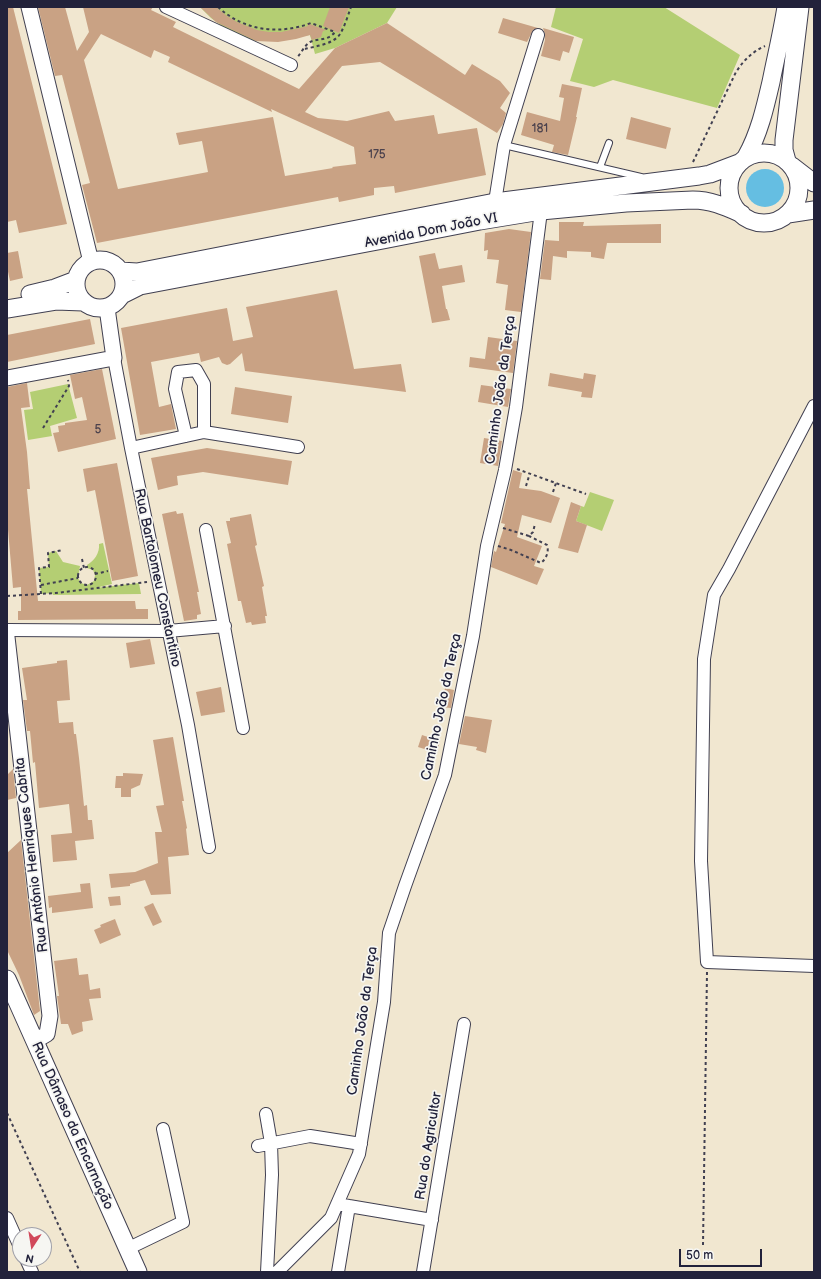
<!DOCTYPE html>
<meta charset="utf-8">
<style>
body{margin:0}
#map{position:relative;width:821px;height:1279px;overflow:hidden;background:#f1e7d0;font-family:"Balsamiq Sans",sans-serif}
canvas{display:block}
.frame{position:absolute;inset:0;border:8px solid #22223b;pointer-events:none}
.north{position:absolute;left:12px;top:1227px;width:40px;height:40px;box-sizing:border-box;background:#f6f6f2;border:1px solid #a1a1a9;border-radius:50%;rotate:192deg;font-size:11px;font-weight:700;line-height:16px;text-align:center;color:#22223b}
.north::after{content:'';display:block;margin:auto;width:14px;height:18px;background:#d1495b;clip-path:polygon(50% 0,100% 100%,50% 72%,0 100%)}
.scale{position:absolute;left:679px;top:1249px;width:83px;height:18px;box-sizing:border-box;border:2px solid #22223b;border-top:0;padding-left:5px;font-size:12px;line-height:14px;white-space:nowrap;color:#22223b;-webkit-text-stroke:3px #f6f6f2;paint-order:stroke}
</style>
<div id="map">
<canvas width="821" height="1279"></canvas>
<div class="frame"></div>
<div class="north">N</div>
<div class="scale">50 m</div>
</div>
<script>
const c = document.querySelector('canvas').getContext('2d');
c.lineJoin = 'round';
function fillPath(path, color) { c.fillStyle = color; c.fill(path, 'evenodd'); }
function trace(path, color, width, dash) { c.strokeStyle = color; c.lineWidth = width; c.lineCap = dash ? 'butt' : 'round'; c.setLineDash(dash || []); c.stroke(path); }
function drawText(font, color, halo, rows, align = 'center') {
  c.font = font + ' "Balsamiq Sans",sans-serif'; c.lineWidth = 3.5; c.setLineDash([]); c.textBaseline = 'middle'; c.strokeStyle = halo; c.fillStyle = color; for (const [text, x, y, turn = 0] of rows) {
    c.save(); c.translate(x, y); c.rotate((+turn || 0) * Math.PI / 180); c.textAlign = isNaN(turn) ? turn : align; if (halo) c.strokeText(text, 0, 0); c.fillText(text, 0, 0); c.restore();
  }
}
fillPath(new Path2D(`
 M 200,7 L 397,7 L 387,23 L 335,48 L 315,54 L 310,35 L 256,41 L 241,37 L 226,29 L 211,18 Z
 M 556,7 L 664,7 L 740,55 L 717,108 L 613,80 L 594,87 L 570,81 L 583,39 L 551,27 Z
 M 68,384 L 77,418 L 50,426 L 52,436 L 28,440 L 24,410 L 33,409 L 30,392 Z
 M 590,492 L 614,500 L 602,531 L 576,521 L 581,506 L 584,507 Z
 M 103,543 L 112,584 L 95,588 L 139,583 L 141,594 L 53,595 L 52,593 L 41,594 L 39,568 L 49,567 L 48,553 L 56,551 L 63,562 L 80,566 L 78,578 L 81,583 L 87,585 L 94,581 L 95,575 L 93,570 L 87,568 L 87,565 C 94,561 100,553 99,544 Z`), '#b4ce73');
fillPath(new Path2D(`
 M746 188a19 19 0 1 1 38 0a19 19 0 1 1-38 0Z`), '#65bee2');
fillPath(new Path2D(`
 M 7,7 L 13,7 L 67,224 L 19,233 L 16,220 L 7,222 Z
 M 38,7 L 65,7 L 77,51 L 89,32 L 83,7 L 153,7 L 151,10 L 176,22 L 173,27 L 299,89 L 335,48 L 387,23 L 465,75 L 472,64 L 500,81 L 510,93 L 500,108 L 506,113 L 503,124 L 497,133 L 380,62 L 342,66 L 305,112 L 318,118 L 347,121 L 389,111 L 395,121 L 434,115 L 438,134 L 477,128 L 486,175 L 395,193 L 394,186 L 374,188 L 374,195 L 339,202 L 338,197 L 97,243 L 82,185 L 90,183 L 62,75 L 55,76 ZM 101,34 L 151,58 L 154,50 L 170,57 L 168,62 L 272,112 L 271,109 L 354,147 L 356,164 L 332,167 L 333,168 L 285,176 L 273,117 L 176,133 L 179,145 L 202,141 L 208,172 L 118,189 L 84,60 Z
 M 200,7 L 216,7 L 227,16 L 237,22 L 257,30 L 269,32 L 281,32 L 304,27 L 308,26 L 307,23 L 326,30 L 323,31 L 321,37 L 312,40 L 310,35 L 296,39 L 278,42 L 256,41 L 216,22 Z
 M 330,7 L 349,7 L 339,33 L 323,26 Z
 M 503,18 L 538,28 L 533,30 L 527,42 L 498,33 Z
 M 543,28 L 574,37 L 569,53 L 563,51 L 560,61 L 541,56 L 545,40 L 545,34 Z
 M 562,84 L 582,88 L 576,117 L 577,117 L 568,155 L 552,152 L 554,145 L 521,135 L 527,112 L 560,121 L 564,98 L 559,97 Z
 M 631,117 L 671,128 L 666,149 L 626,139 Z
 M 559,222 L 584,222 L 583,226 L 661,224 L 661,243 L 607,243 L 604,259 L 591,257 L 591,252 L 567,251 L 567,258 L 553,256 L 551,280 L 540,279 L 545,240 L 559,241 Z
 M 509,229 L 531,232 L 521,312 L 505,310 L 508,285 L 496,283 L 499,260 L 487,259 L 488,250 L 484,251 L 485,233 Z
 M 18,251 L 23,278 L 10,281 L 7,267 L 7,253 Z
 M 435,253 L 439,269 L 462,265 L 465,282 L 442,286 L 446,309 L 447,309 L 450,320 L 432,323 L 419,256 Z
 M 337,290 L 354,369 L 401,364 L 406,392 L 245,371 L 242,353 L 230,364 L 227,365 L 222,363 L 219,357 L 201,362 L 199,353 L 151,362 L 159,407 L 171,404 L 176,429 L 140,435 L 121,328 L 227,308 L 233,341 L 253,337 L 246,307 Z
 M 90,319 L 95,344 L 7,362 L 7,335 Z
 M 488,337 L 517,341 L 513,373 L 469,367 L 470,357 L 485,359 Z
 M 102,369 L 116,439 L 58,452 L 53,433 L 59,432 L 58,426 L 65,425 L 65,423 L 87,420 L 82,397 L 75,399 L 70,375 Z
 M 550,373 L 583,379 L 584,373 L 596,375 L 592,398 L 581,397 L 582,392 L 548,386 Z
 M 27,383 L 30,407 L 21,408 L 27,452 L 30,489 L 27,489 L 38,601 L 135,601 L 136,609 L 148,609 L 148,619 L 18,620 L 18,611 L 21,611 L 21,587 L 13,588 L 7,518 L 7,387 Z
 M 481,385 L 511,389 L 508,407 L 478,402 Z
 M 235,387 L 292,396 L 288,423 L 231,414 Z
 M 484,438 L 502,441 L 498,466 L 480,463 Z
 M 207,448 L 292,461 L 288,485 L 203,472 L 177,476 L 178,485 L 158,490 L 151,458 Z
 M 117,463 L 138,576 L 112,581 L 95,490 L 87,492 L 83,469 Z
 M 513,470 L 522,473 L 519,488 L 541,491 L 560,498 L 551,523 L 522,515 L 517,537 L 542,546 L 534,566 L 544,569 L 537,585 L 491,567 L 494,551 L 496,552 L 505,524 L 501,523 Z
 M 571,502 L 581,506 L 576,521 L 587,525 L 578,553 L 558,548 Z
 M 176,511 L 177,514 L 183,513 L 199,592 L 197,592 L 201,614 L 197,615 L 197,619 L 184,621 L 162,514 Z
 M 251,514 L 257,545 L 255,546 L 264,586 L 262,587 L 267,616 L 265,616 L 266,623 L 252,625 L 251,622 L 246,623 L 241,601 L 238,601 L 227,544 L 231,543 L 226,521 L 230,521 L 230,518 Z
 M 150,639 L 155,664 L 130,668 L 126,643 Z
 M 67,660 L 70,700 L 57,701 L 59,723 L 73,722 L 74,734 L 76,734 L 79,758 L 84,806 L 87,805 L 88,820 L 92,820 L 94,839 L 75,841 L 77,860 L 53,862 L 51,835 L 72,833 L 69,804 L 39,808 L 35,762 L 33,763 L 30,731 L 27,731 L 23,700 L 27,700 L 22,668 L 57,663 L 57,661 Z
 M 221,687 L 225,712 L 201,716 L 196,692 Z
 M 445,688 L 454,690 L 451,708 L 441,707 Z
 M 465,716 L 492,720 L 486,753 L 476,750 L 477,747 L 459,744 Z
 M 422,735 L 440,741 L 437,753 L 418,747 Z
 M 173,737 L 184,801 L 182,801 L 187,828 L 186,829 L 189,855 L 168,857 L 171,894 L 151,895 L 145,880 L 130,884 L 130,886 L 111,888 L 109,874 L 135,872 L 158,863 L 155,832 L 162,832 L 156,806 L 164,805 L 153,740 Z
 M 13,769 L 16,798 L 7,800 L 7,775 Z
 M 123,773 L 143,774 L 140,785 L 131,789 L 131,797 L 121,797 L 121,788 L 115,788 L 116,776 L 123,776 Z
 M 21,840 L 40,1011 L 34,1015 L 19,975 L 7,950 L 7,853 Z
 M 90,883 L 93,908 L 52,913 L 52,907 L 49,908 L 48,896 L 81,892 L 80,884 Z
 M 120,896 L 121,905 L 110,906 L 108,897 Z
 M 153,903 L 162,922 L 153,926 L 144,907 Z
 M 115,919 L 121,935 L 100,944 L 94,930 L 101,927 L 100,925 Z
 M 77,958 L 79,975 L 88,974 L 90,990 L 100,988 L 101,998 L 89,999 L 93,1020 L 82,1022 L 83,1031 L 72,1035 L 68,1024 L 61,1024 L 57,996 L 59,996 L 54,961 Z`), '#c9a284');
const service = new Path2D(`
 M 504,145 L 641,177
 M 600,167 L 609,143`);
const minor = new Path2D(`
 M 166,7 L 291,65
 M 495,202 L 504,145 L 538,35
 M 114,358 L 131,448 L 188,725 L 209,847
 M 814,406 L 729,569 L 714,595 L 704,659 L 701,861 L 707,962 L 814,966
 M 186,436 L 175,389 L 178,372 L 196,370 L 204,384 L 204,432
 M 131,448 L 204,432 L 298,447
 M 206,530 L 243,728
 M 7,630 L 168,631 L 225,626
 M 266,1114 L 271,1143 L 272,1175 L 267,1272
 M 258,1146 L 310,1136 L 361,1144
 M 337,1204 L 432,1220
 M 7,1218 L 20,1247
 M 127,1249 L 183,1222 L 163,1129
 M 26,1259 L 32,1272
 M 277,1272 L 331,1218 L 359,1154 L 384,1002 L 389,933 L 405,886 L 445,775 L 473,636 L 487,546 L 505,470 L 516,407 L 541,211
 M 338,1272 L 349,1206
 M 423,1272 L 464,1024`);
const tertiary = new Path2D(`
 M 29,7 L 91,262
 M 7,378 L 114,358 L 107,308
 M 7,637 L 50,1016 L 47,1034 L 35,1041`);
const secondary = new Path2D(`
 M729 188a35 35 0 1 1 70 0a35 35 0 1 1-70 0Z
 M 746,157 C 759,134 765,108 771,82 C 776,57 782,32 786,7
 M 787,161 L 784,150 L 784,140 L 800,7
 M 792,166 L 814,183
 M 788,214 L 814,210
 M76 284a24 24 0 1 1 48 0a24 24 0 1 1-48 0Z
 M 120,271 L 137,272 L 495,202 L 699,176 L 710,174 L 739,163
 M 30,294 L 55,288 L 76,280
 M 122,295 L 140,286 L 383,240 L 480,221 L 541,211 L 626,203 L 693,200 C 711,200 726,207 742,214
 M 7,309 L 56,301 L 83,302
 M 7,979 L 138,1272`);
trace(service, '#414051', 8);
trace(minor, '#414051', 14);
trace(tertiary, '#414051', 17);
trace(secondary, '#414051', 19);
trace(new Path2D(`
 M 218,7 C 244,31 279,35 311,23 L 335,32 C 328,41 319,38 310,42 C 305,45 301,53 297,58
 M 305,49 C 316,46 334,44 340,34 C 345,26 348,15 351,7
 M 693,162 L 736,72 C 744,60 752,52 765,46
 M 43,428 L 69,386 L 68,380
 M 517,469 L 586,494
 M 526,486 L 530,473
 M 553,492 L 556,483
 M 503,528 L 529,536 L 533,532 L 535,524
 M 498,546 L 511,550 L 541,563 C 547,558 549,551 547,545 L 529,536
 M 82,559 L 84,568
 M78 576a9 9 0 1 1 18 0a9 9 0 1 1-18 0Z
 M 95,574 L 108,571
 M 41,585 L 78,578
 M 41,594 L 39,568 L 49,567 L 48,553 L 63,550
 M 7,596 L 56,593 L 147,582
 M 7,1113 L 80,1272
 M 703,1245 L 707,972`), '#414051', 2, [3, 3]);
trace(service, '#fff', 6);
trace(minor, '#fff', 12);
trace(tertiary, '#fff', 15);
trace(secondary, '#fff', 17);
drawText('12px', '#4c424d', null, [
 ["181",540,129],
 ["175",377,155],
 ["5",98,430]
]);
drawText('14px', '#22223b', '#f6f6f2', [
 ["Avenida Dom João VI",431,231,-11],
 ["Caminho João da Terça",501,390,-82],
 ["Rua Bartolomeu Constantino",157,578,78],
 ["Caminho João da Terça",442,707,-78],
 ["Rua António Henriques Cabrita",32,855,-97],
 ["Caminho João da Terça",363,1021,-82],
 ["Rua Dâmaso da Encarnação",72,1126,66],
 ["Rua do Agricultor",429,1146,-81]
]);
</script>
